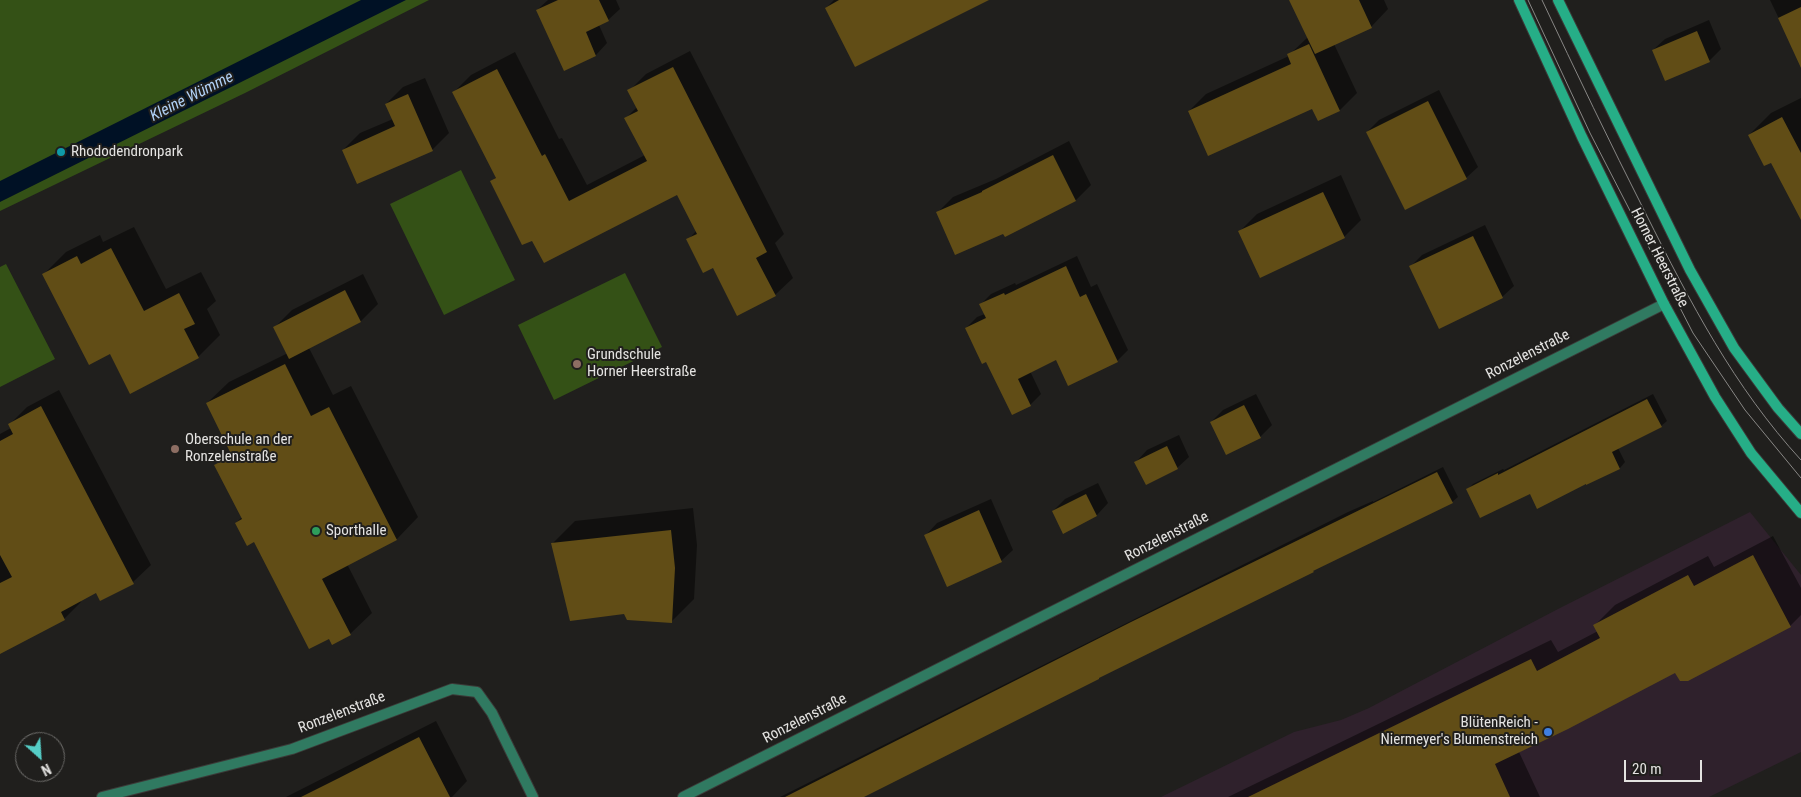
<!DOCTYPE html>
<meta charset="utf-8">
<style>
body{margin:0}
#map{position:relative;width:1801px;height:797px;overflow:hidden;background:#201f1d;font-family:"Roboto Condensed",sans-serif}
canvas{display:block}
.north{position:absolute;left:15px;top:732px;width:50px;height:50px;box-sizing:border-box;background:#201f1d;border:1px solid #6e6d6b;border-radius:50%;rotate:154deg;font-size:14px;font-weight:700;line-height:20px;text-align:center;color:#e4e3e1}
.north::after{content:'';display:block;margin:auto;width:18px;height:22px;background:#55cdc6;clip-path:polygon(50% 0,100% 100%,50% 72%,0 100%)}
.scale{position:absolute;left:1624px;top:760px;width:78px;height:22px;box-sizing:border-box;border:2px solid #e4e3e1;border-top:0;padding-left:6px;font-size:15px;line-height:18px;white-space:nowrap;color:#e4e3e1;-webkit-text-stroke:4px #201f1d;paint-order:stroke}
</style>
<div id="map">
<canvas width="1801" height="797"></canvas>
<div class="north">N</div>
<div class="scale">20 m</div>
</div>
<script>
const c = document.querySelector('canvas').getContext('2d');
c.lineJoin = 'round';
function fillPath(path, color) { c.fillStyle = color; c.fill(path, 'evenodd'); }
function trace(path, color, width, dash) { c.strokeStyle = color; c.lineWidth = width; c.lineCap = dash ? 'butt' : 'round'; c.setLineDash(dash || []); c.stroke(path); }
function drawText(font, color, halo, rows, align = 'center') {
  c.font = font + ' "Roboto Condensed",sans-serif'; c.lineWidth = 4; c.setLineDash([]); c.textBaseline = 'middle'; c.strokeStyle = halo; c.fillStyle = color; for (const [text, x, y, turn = 0] of rows) {
    c.save(); c.translate(x, y); c.rotate((+turn || 0) * Math.PI / 180); c.textAlign = isNaN(turn) ? turn : align; if (halo) c.strokeText(text, 0, 0); c.fillText(text, 0, 0); c.restore();
  }
}
fillPath(new Path2D(`
 M 1750,512 L 1801,575 L 1801,752 L 1709,797 L 1161,797 L 1294,732 L 1341,720 L 1369,708 L 1558,609 Z`), '#2f212c');
fillPath(new Path2D(`
 M 0,0 L 429,0 L 245,93 L 0,211 Z
 M 461,170 L 515,280 L 444,315 L 390,204 Z
 M 6,264 L 55,359 L 0,387 L 0,267 Z
 M 625,273 L 662,347 L 554,400 L 518,325 Z`), '#345116');
fillPath(new Path2D(`
 M 361,0 L 406,0 L 0,202 L 0,181 Z`), '#001125');
fillPath(new Path2D(`
 M 548,0 L 616,0 L 620,9 L 608,20 L 599,25 L 607,43 L 596,55 L 564,69 L 537,10 Z
 M 834,0 L 986,0 L 826,8 Z
 M 1290,0 L 1384,0 L 1388,9 L 1371,27 L 1334,44 L 1357,93 L 1340,110 L 1313,107 L 1189,111 L 1206,94 L 1289,56 L 1289,55 L 1308,37 Z
 M 1770,0 L 1801,0 L 1801,46 L 1794,50 Z
 M 1709,20 L 1721,49 L 1710,60 L 1666,80 L 1653,50 L 1665,39 Z
 M 690,51 L 784,234 L 775,243 L 793,278 L 775,295 L 713,266 L 688,240 L 696,231 L 678,193 L 533,239 L 492,182 L 497,176 L 454,92 L 471,75 L 515,52 L 559,139 L 562,138 L 587,185 L 645,155 L 626,118 L 637,107 L 629,91 L 646,74 Z
 M 425,78 L 449,133 L 432,150 L 343,150 L 360,133 L 393,119 L 386,104 L 403,87 Z
 M 1439,90 L 1478,167 L 1466,178 L 1367,132 L 1379,120 Z
 M 1801,98 L 1801,218 L 1771,161 L 1749,135 L 1771,113 Z
 M 1069,141 L 1091,185 L 1076,200 L 1004,232 L 938,212 L 953,197 L 996,179 Z
 M 1341,175 L 1361,220 L 1344,237 L 1240,231 L 1257,214 Z
 M 1485,225 L 1514,286 L 1502,297 L 1410,267 L 1422,255 Z
 M 134,227 L 166,289 L 201,272 L 216,301 L 207,309 L 220,335 L 198,357 L 110,353 L 44,274 L 66,252 L 100,235 L 103,242 Z
 M 1077,256 L 1091,287 L 1097,284 L 1128,350 L 1117,361 L 1056,359 L 1030,371 L 1041,394 L 1030,405 L 987,360 L 966,328 L 977,317 L 985,314 L 980,305 L 991,294 L 1015,283 L 1016,285 Z
 M 363,274 L 378,304 L 361,321 L 309,348 L 333,395 L 351,386 L 418,517 L 397,539 L 347,564 L 372,613 L 350,634 L 329,637 L 255,541 L 236,523 L 242,517 L 216,466 L 231,451 L 207,403 L 229,382 L 288,353 L 275,327 L 292,310 Z
 M 59,390 L 151,565 L 133,582 L 101,600 L 96,591 L 80,600 L 81,602 L 64,619 L 0,652 L 0,434 L 11,428 L 9,425 L 27,407 Z
 M 1256,394 L 1272,425 L 1260,437 L 1211,422 L 1223,410 Z
 M 1653,394 L 1667,421 L 1661,426 L 1618,448 L 1625,462 L 1620,468 L 1587,484 L 1530,492 L 1468,489 L 1473,484 L 1503,469 L 1504,470 Z
 M 1179,435 L 1189,457 L 1177,468 L 1136,462 L 1147,450 Z
 M 1443,467 L 1458,497 L 1452,502 L 1316,568 L 859,797 L 780,797 L 1348,512 L 1373,501 L 1373,502 Z
 M 1098,483 L 1108,503 L 1097,515 L 1064,532 L 1053,511 L 1065,499 Z
 M 991,499 L 1013,550 L 1001,561 L 926,535 L 937,523 Z
 M 693,508 L 697,545 L 694,599 L 672,621 L 624,612 L 553,543 L 575,521 Z
 M 1773,536 L 1801,588 L 1801,615 L 1790,626 L 1676,671 L 1519,752 L 1540,797 L 1228,797 L 1551,640 L 1558,652 L 1598,631 L 1595,625 L 1615,605 L 1708,556 L 1714,567 Z
 M 436,721 L 467,781 L 452,797 L 286,797 Z`), '#0007');
fillPath(new Path2D(`
 M 558,0 L 599,0 L 609,21 L 586,32 L 596,56 L 564,71 L 536,10 Z
 M 839,0 L 989,0 L 855,67 L 825,8 Z
 M 1289,0 L 1359,0 L 1372,28 L 1315,54 Z
 M 1801,7 L 1801,68 L 1778,18 Z
 M 1697,31 L 1710,62 L 1665,81 L 1652,50 Z
 M 1309,44 L 1340,111 L 1318,121 L 1312,109 L 1208,156 L 1188,111 L 1291,64 L 1287,54 Z
 M 673,67 L 767,252 L 756,258 L 776,296 L 737,316 L 713,268 L 703,273 L 686,239 L 697,234 L 677,195 L 544,263 L 532,241 L 522,245 L 490,181 L 496,178 L 452,92 L 497,69 L 542,156 L 545,154 L 569,201 L 647,161 L 624,118 L 638,111 L 627,90 Z
 M 408,94 L 433,151 L 357,184 L 342,150 L 395,126 L 385,104 Z
 M 1428,101 L 1467,179 L 1405,210 L 1366,132 Z
 M 1782,117 L 1801,153 L 1801,220 L 1771,163 L 1764,166 L 1748,135 Z
 M 1053,155 L 1076,201 L 1005,237 L 1003,234 L 955,255 L 936,212 L 982,192 L 982,191 Z
 M 1323,192 L 1345,238 L 1260,278 L 1238,231 Z
 M 1473,236 L 1503,298 L 1439,329 L 1409,266 Z
 M 111,248 L 144,311 L 179,293 L 195,324 L 184,329 L 199,358 L 130,394 L 110,354 L 89,365 L 42,274 L 77,256 L 81,264 Z
 M 1066,266 L 1080,297 L 1086,294 L 1118,362 L 1068,386 L 1056,360 L 1018,379 L 1031,406 L 1012,415 L 986,362 L 982,364 L 965,328 L 986,318 L 979,304 L 1004,293 L 1005,295 Z
 M 345,290 L 361,322 L 289,359 L 273,327 Z
 M 285,364 L 311,416 L 329,407 L 397,540 L 322,579 L 351,635 L 332,645 L 329,639 L 309,649 L 254,542 L 247,546 L 235,523 L 242,519 L 214,465 L 232,456 L 206,403 Z
 M 1647,399 L 1662,427 L 1612,452 L 1620,469 L 1586,485 L 1586,484 L 1537,509 L 1530,494 L 1480,518 L 1466,489 L 1498,473 L 1498,475 Z
 M 1244,405 L 1261,438 L 1226,455 L 1210,422 Z
 M 41,406 L 134,584 L 100,601 L 96,593 L 61,612 L 65,620 L 0,654 L 0,583 L 12,577 L 0,555 L 0,441 L 13,434 L 8,424 Z
 M 1167,446 L 1178,469 L 1146,485 L 1134,462 Z
 M 1437,472 L 1453,503 L 1313,571 L 1314,572 L 1099,678 L 1099,679 L 864,797 L 785,797 L 1131,622 Z
 M 1086,494 L 1097,516 L 1063,534 L 1052,511 Z
 M 979,510 L 1002,562 L 947,587 L 924,535 Z
 M 671,530 L 675,568 L 672,623 L 627,620 L 624,614 L 570,621 L 551,543 Z
 M 1753,555 L 1791,627 L 1688,681 L 1680,681 L 1675,673 L 1568,729 L 1495,764 L 1510,797 L 1248,797 L 1531,659 L 1537,671 L 1600,638 L 1593,625 L 1688,575 L 1694,586 Z
 M 419,737 L 450,797 L 301,797 L 339,778 Z`), '#614d16');
const minor = new Path2D(`
 M 102,797 L 292,749 L 452,689 L 477,692 L 492,713 L 533,797
 M 683,797 L 1664,304`);
const secondary = new Path2D(`
 M 1519,0 L 1582,137 L 1664,304 L 1715,397 L 1751,453 L 1801,513
 M 1558,0 L 1690,270 L 1734,348 L 1778,408 L 1801,434`);
trace(minor, '#3b3a38', 12);
trace(secondary, '#3b3a38', 12);
trace(minor, '#307a61', 10);
trace(secondary, '#26ae87', 10);
trace(new Path2D(`
 M 1528,0 L 1590,133 L 1693,333 L 1745,410 L 1801,478
 M 1542,0 C 1576,72 1610,143 1646,214 C 1690,302 1734,387 1801,460`), '#888785', 1);
for (const [x, y, r, color] of [
 [61,152,5,"#0f9aa8"],
 [577,364,5,"#8d6e63"],
 [175,449,5,"#8d6e63"],
 [316,531,5,"#2e9e5b"],
 [1548,732,5,"#3f7fe0"]
]) { const dot = new Path2D(); dot.arc(x, y, r, 0, 2 * Math.PI); c.fillStyle = color; c.fill(dot); trace(dot, '#201f1d', 2); }
drawText('15px', '#e4e3e1', '#201f1d', [
 ["Rhododendronpark",71,152],
 ["Grundschule",587,355],
 ["Horner Heerstraße",587,372],
 ["Oberschule an der",185,440],
 ["Ronzelenstraße",185,457],
 ["Sporthalle",326,531],
 ["BlütenReich -",1538,723,"right"],
 ["Niermeyer's Blumenstreich",1538,740,"right"]
], 'left');
drawText('15px', '#e4e3e1', '#201f1d', [
 ["Horner Heerstraße",1659,258,63],
 ["Ronzelenstraße",1528,355,-27],
 ["Ronzelenstraße",1167,537,-27],
 ["Ronzelenstraße",342,713,-21],
 ["Ronzelenstraße",805,719,-27]
]);
drawText('italic 16px', '#b0d0f5', '#201f1d', [
 ["Kleine Wümme",192,97,-27]
]);
</script>
